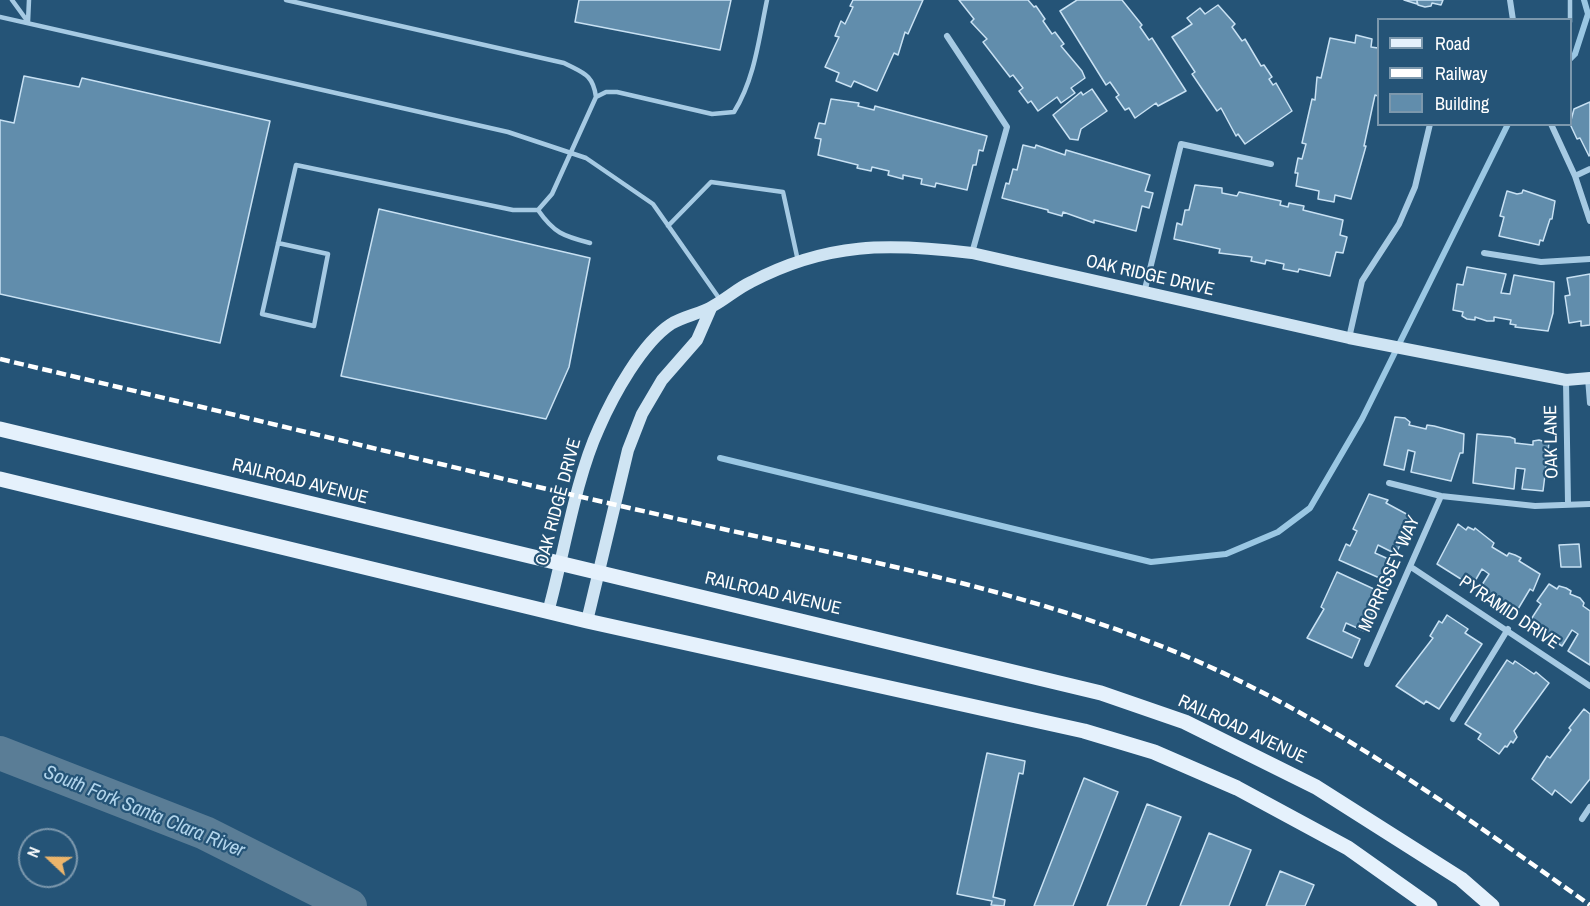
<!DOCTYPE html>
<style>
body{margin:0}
#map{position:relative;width:1590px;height:906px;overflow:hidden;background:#255477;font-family:"Archivo Narrow",sans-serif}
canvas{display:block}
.legend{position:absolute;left:1377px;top:18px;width:195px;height:108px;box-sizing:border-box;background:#255477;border:2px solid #7c98ad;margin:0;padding:8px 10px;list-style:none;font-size:18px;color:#fff}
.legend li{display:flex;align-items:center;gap:12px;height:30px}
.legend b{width:30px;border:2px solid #7c98ad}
.north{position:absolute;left:18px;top:828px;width:60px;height:60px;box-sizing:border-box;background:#255477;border:2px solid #7c98ad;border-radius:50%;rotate:292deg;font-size:16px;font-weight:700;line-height:24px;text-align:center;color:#fff}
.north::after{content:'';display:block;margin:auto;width:21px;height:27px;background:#ecb56b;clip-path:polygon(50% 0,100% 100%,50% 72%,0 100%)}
</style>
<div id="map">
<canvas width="1590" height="906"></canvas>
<ul class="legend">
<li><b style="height:8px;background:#e5f1fc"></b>Road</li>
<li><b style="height:8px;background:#fff"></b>Railway</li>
<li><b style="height:16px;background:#618dac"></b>Building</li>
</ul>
<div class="north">N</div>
</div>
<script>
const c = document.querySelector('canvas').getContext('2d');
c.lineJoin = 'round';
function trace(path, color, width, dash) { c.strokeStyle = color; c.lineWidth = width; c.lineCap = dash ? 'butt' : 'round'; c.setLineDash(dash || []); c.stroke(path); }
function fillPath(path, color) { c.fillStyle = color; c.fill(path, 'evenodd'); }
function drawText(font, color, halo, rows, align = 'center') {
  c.font = font + ' "Archivo Narrow",sans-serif'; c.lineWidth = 4.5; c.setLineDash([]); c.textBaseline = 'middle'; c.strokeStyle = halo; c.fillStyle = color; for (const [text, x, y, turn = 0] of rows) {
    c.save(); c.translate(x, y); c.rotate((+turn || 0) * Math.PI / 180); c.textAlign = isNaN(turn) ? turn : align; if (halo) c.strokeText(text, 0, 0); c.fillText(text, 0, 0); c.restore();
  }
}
trace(new Path2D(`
 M 1570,59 L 1575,54 L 1588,14 L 1584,0
 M 720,458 L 1151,562 L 1226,554 L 1278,532 L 1310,508 L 1362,419 L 1508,124`), '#9ac7e3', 6);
trace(new Path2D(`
 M 0,753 L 205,833 L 350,906`), '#5a7d96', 34);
const building = new Path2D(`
 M 579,0 L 731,0 L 720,50 L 575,22 Z
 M 853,0 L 923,0 L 908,34 L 905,32 L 898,55 L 894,53 L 877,91 L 854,81 L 851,87 L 836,81 L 839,73 L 825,67 L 839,37 L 835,36 L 841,21 L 845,24 L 853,7 L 850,6 Z
 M 959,0 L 1028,0 L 1034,7 L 1036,6 L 1045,19 L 1043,21 L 1052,34 L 1055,32 L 1064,44 L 1061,46 L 1082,71 L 1085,78 L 1071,88 L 1075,93 L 1061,103 L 1057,97 L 1038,111 L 1031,101 L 1028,103 L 1019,91 L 1023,88 L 1013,75 L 1010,77 L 983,42 L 987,39 L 971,22 L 974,19 Z
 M 1077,0 L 1122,0 L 1142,25 L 1140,27 L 1149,40 L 1152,38 L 1186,91 L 1158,106 L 1156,103 L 1135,118 L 1129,108 L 1125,110 L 1116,97 L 1119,95 L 1110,82 L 1106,85 L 1060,11 Z
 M 1404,0 L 1443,0 L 1441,5 L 1432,3 L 1431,6 L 1425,7 L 1418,5 L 1417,1 L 1417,4 Z
 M 1218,5 L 1235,24 L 1232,27 L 1242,41 L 1245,39 L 1261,66 L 1264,65 L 1272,77 L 1269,79 L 1273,85 L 1276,83 L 1292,111 L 1245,144 L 1238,134 L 1236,136 L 1221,108 L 1217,111 L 1192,74 L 1195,72 L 1172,37 L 1192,24 L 1187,18 L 1200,8 L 1205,14 Z
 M 1356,35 L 1372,39 L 1371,47 L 1378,48 L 1378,96 L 1375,95 L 1364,146 L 1366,146 L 1351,199 L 1335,195 L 1334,202 L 1318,199 L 1319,191 L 1296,186 L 1298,173 L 1295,173 L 1298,158 L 1302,159 L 1306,144 L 1302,143 L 1312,99 L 1315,100 L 1317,77 L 1321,78 L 1330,38 L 1355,43 Z
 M 24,76 L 79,87 L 82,78 L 270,121 L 220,343 L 0,294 L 0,120 L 14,123 Z
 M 1092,89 L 1107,111 L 1081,129 L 1078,140 L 1070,139 L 1053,115 L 1081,92 L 1083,95 Z
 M 831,99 L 859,103 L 858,106 L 874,110 L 875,106 L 987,136 L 983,151 L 979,150 L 976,165 L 973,165 L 967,190 L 936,183 L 935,187 L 921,184 L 922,179 L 903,175 L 903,179 L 888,175 L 889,171 L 872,167 L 871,171 L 857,168 L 858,165 L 818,155 L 821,139 L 815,138 L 819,123 L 825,124 Z
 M 1590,102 L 1590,155 L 1589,156 L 1580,138 L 1577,139 L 1570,124 L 1574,109 Z
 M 1023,145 L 1035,148 L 1036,145 L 1065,155 L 1066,150 L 1150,175 L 1145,191 L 1153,193 L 1149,208 L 1142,206 L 1136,231 L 1094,220 L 1094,223 L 1063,212 L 1062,216 L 1048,212 L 1048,210 L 1002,198 L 1006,183 L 1009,184 L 1013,169 L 1017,170 Z
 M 1195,185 L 1222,188 L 1222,193 L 1237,196 L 1239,192 L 1281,201 L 1280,205 L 1288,207 L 1289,203 L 1304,206 L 1303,210 L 1343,220 L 1340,235 L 1347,237 L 1343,253 L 1336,252 L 1330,276 L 1299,269 L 1298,272 L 1283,269 L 1284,264 L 1266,260 L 1265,264 L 1251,261 L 1252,257 L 1219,253 L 1220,249 L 1174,239 L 1177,223 L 1182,225 L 1185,210 L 1189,210 Z
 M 1523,190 L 1555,201 L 1552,219 L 1550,219 L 1543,241 L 1540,240 L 1539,245 L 1499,236 L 1504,217 L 1500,216 L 1507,191 L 1517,194 L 1522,193 Z
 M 379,209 L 590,258 L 569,367 L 546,419 L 341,376 Z
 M 1467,267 L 1506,274 L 1501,293 L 1510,294 L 1514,275 L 1554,282 L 1553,313 L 1548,331 L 1515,327 L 1516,325 L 1510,324 L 1511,320 L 1494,317 L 1494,321 L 1487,321 L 1475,317 L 1475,320 L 1467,319 L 1462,316 L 1463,312 L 1453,310 L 1457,284 L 1463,285 Z
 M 1590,274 L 1590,325 L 1581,326 L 1581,321 L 1569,323 L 1565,296 L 1570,295 L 1567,278 Z
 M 1395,417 L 1405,418 L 1410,422 L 1409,425 L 1426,429 L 1427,425 L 1434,426 L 1464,434 L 1463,453 L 1460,453 L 1451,481 L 1411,472 L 1415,452 L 1408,450 L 1404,470 L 1384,465 Z
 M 1477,434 L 1510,437 L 1515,439 L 1515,443 L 1533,445 L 1533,441 L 1539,440 L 1549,443 L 1543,491 L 1522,489 L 1525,469 L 1516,468 L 1514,489 L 1473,483 Z
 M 1369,494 L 1388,500 L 1386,503 L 1412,517 L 1396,554 L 1378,545 L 1375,553 L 1393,561 L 1384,580 L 1339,560 L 1346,544 L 1350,546 L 1357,531 L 1353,529 Z
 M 1458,524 L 1466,530 L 1468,527 L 1474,530 L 1475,528 L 1494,543 L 1492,547 L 1507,556 L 1509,553 L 1515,555 L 1521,558 L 1519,561 L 1540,574 L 1533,591 L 1530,589 L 1518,609 L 1515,608 L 1512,613 L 1478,591 L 1489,574 L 1482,569 L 1472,586 L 1437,564 Z
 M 1579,544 L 1581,567 L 1561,567 L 1559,545 Z
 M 1337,572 L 1376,590 L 1374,592 L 1381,595 L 1364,631 L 1346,623 L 1343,631 L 1360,639 L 1352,658 L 1307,638 L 1324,609 L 1321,607 Z
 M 1549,584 L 1557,589 L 1559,586 L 1566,588 L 1571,591 L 1570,594 L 1580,598 L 1584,603 L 1583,606 L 1590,611 L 1590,665 L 1568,651 L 1578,634 L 1572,630 L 1562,646 L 1528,624 L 1541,604 L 1537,601 Z
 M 1447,615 L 1468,629 L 1465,633 L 1482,644 L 1439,709 L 1426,701 L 1424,704 L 1396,686 L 1433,638 L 1430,636 L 1439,621 L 1442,623 Z
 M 1507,660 L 1513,664 L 1515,661 L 1534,674 L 1536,672 L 1549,683 L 1514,731 L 1517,737 L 1513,743 L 1511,741 L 1507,747 L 1505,746 L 1499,754 L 1478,739 L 1481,734 L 1465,724 Z
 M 1584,709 L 1590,714 L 1590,779 L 1571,803 L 1555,790 L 1552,795 L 1532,779 L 1547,756 L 1550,758 L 1571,730 L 1569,728 Z
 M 987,753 L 1025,761 L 1023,774 L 1019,773 L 993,897 L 1005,900 L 1004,906 L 991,905 L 992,901 L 957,894 Z
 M 1084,778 L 1118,792 L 1073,906 L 1034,906 Z
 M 1147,804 L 1181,817 L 1146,906 L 1107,906 Z
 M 1209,833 L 1251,850 L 1229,906 L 1180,906 Z
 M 1280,871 L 1314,885 L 1305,906 L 1266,906 Z`);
fillPath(building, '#618dac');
trace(building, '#c8e1f3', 1.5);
trace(new Path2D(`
 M 12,0 L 28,22
 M 1570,0 L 1570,22
 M 0,17 L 508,132 L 586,158 L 653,204 L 721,301
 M 28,22 L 29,0
 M 596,97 L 606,92 L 617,92 L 712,114 L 734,112 C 755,78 759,38 767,0
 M 538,210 C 554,233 563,236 590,243
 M 668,226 L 711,182 L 783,192 L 798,261
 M 278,243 L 328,254 L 314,326 L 262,314 L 296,165 L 513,210 L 538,210 L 552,194 L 596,97 C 593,74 583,73 564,63 L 286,0`), '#a6cae3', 4.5);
trace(new Path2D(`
 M 1510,0 L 1513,20
 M 947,36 L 1007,127 L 972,253
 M 1551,124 L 1575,176 L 1590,221
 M 1575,176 L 1590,169
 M 1484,253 L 1541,262 L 1590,259
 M 1144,293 L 1181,144 L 1271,164
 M 1349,338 L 1362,281 L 1399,224 L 1415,187 L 1430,124
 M 1588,378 L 1590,403
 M 1566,381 L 1568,503
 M 1389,483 L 1441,496 L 1535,506 L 1590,504
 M 1411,567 L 1590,686
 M 1367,664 L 1441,496
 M 1453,719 L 1508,629
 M 1582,819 L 1590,807`), '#a6cae3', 6);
trace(new Path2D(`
 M 548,612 C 564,555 575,480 599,428 C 613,396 642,343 671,324 C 684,316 700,314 713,306 C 726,299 738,288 751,282 C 827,242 889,243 972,253 L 1349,338 L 1566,380 L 1590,378
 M 587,621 L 628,450 L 642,414 L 662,380 L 697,340 L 711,308`), '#cfe4f3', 12);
trace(new Path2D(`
 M 0,429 L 1101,693 L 1185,722 L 1316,787 L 1461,879 L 1492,906
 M 0,479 L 587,621 L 1084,731 L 1154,752 L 1237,788 L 1348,848 L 1430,906`), '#e5f1fc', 15);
trace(new Path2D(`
 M 0,359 C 221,411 443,466 665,516 C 839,556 1018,586 1183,655 C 1330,717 1461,814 1590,905`), '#fff', 4.5, [10, 4.5]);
drawText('18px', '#fff', '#255477', [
 ["OAK RIDGE DRIVE",1150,276,13],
 ["OAK LANE",1552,442,-91],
 ["RAILROAD AVENUE",300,482,14],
 ["OAK RIDGE DRIVE",559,502,-75],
 ["MORRISSEY WAY",1390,574,-66],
 ["RAILROAD AVENUE",773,594,13],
 ["PYRAMID DRIVE",1509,613,34],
 ["RAILROAD AVENUE",1242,730,25]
]);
drawText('italic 20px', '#b1d4eb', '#255477', [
 ["South Fork Santa Clara River",144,812,22]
]);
</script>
